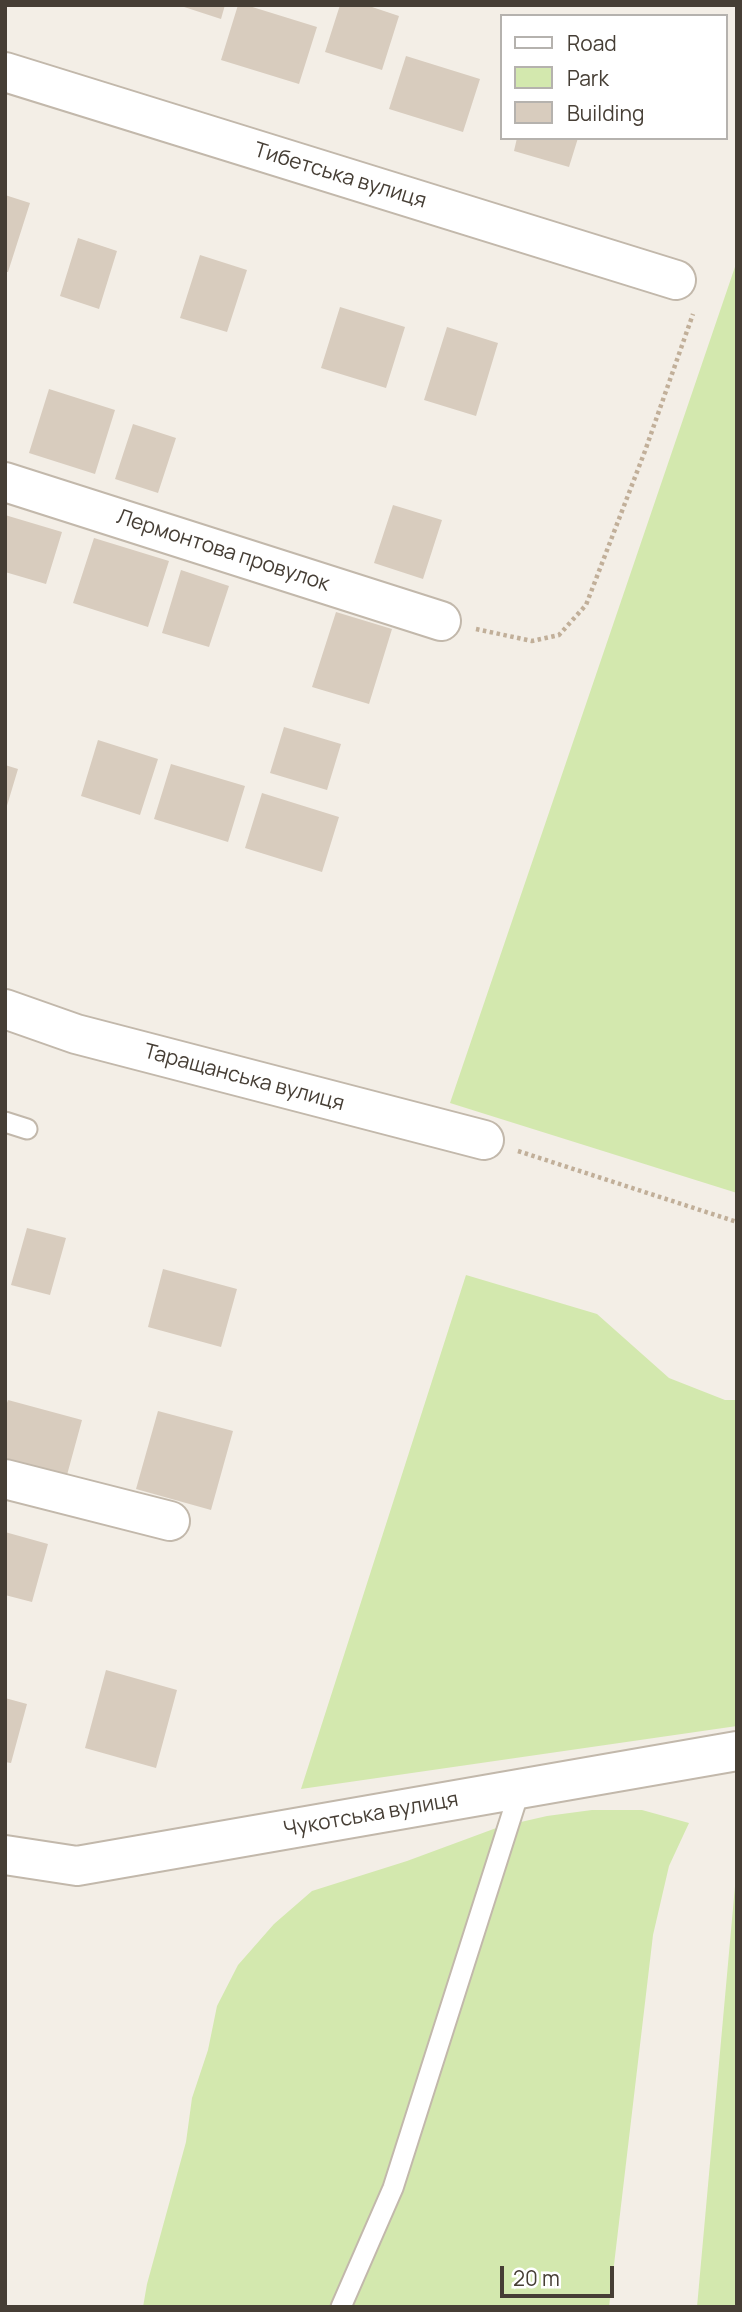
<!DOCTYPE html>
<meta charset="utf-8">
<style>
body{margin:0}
#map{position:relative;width:742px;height:2312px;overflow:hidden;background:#f3eee6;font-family:Manrope,sans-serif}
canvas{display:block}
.frame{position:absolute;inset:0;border:7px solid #463e35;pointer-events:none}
.legend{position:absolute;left:500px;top:14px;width:228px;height:126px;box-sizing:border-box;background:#fff;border:2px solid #b5b2ae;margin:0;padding:9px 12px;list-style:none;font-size:21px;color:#463e35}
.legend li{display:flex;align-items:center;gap:14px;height:35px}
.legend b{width:35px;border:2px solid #b5b2ae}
.scale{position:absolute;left:500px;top:2266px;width:114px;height:32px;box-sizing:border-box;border:4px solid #463e35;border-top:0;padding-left:9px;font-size:21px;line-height:24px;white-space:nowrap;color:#463e35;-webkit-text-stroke:5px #fff;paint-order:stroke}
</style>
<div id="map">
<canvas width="742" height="2312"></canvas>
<div class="frame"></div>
<ul class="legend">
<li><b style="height:9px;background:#fff"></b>Road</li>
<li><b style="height:19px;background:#d3e8ae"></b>Park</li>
<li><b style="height:19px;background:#d8ccbe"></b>Building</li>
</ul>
<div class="scale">20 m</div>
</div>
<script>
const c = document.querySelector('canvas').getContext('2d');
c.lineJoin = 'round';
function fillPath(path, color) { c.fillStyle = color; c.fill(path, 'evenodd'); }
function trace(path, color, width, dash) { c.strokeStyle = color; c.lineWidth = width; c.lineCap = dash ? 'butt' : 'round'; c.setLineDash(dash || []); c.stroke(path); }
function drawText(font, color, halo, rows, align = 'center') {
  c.font = font + ' Manrope,sans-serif'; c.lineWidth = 6; c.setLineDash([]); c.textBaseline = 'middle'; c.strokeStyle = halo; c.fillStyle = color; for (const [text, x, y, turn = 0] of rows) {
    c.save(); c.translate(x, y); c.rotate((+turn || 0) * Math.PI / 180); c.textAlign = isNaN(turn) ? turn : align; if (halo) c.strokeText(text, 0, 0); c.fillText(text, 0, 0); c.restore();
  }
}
fillPath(new Path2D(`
 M 737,261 L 737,1193 L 450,1103 Z
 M 466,1275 L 597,1314 L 669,1378 L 725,1400 L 737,1400 L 737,1726 L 301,1789 Z
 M 592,1810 L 642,1810 L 689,1823 L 669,1866 L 653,1935 L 609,2307 L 143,2307 L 147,2284 L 186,2142 L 192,2098 L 208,2050 L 217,2006 L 238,1965 L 274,1924 L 312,1891 L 407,1861 L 499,1827 L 547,1816 Z
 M 737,1864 L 737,2307 L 697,2307 Z`), '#d3e8ae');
fillPath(new Path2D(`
 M 178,5 L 225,5 L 221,19 Z
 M 238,5 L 246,5 L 317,27 L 299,84 L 221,60 Z
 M 340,5 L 366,5 L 399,16 L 382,70 L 325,52 Z
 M 406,56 L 480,79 L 463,132 L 389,109 Z
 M 517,138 L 578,138 L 569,167 L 514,151 Z
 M 5,195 L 30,203 L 8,272 L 5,272 Z
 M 78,238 L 117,251 L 99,309 L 60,296 Z
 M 200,255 L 247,270 L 227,332 L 180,318 Z
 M 340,307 L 405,327 L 386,388 L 321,368 Z
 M 447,327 L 498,343 L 476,416 L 424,400 Z
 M 49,389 L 115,410 L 95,474 L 29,453 Z
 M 133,424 L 176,438 L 158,493 L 115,479 Z
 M 393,505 L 442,520 L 423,579 L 374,563 Z
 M 5,515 L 62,532 L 46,584 L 5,572 Z
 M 94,538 L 169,561 L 148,627 L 73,603 Z
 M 181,570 L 229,586 L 209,647 L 162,633 Z
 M 336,612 L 392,629 L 369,704 L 312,687 Z
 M 284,727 L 341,744 L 327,790 L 270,773 Z
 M 98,740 L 158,759 L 140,815 L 81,796 Z
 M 171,764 L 245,786 L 228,842 L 154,819 Z
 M 5,765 L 18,769 L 6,809 L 5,809 Z
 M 262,793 L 339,817 L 322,872 L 245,848 Z
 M 27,1228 L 66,1238 L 50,1295 L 11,1285 Z
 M 163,1269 L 237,1289 L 221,1347 L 148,1327 Z
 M 8,1400 L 82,1420 L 67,1475 L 5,1458 L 5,1409 Z
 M 158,1411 L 233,1431 L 211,1510 L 136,1489 Z
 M 5,1532 L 48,1544 L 32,1602 L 5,1595 Z
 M 106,1670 L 177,1690 L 156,1768 L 85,1748 Z
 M 5,1698 L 27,1704 L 11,1763 L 5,1762 Z`), '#d8ccbe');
const lane = new Path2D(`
 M 5,1122 L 27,1129
 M 341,2307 L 393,2188 L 520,1789`);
const street = new Path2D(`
 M 5,72 L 676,280
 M 5,482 L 441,621
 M 5,1009 L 76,1034 L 484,1140
 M 5,1479 L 170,1521
 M 5,1855 L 77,1866 L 737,1751`);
trace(lane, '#c2b8ab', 23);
trace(street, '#c2b8ab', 42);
trace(new Path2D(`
 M 476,629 L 532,641 L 559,635 L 586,605 L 645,451 L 693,314
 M 518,1151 L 737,1222`), '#c1af99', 4.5, [3.5, 3.5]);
trace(lane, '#fff', 19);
trace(street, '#fff', 38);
drawText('21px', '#463e35', '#fff', [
 ["Тибетська вулиця",340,176,17],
 ["Лермонтова провулок",223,551,18],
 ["Таращанська вулиця",244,1078,15],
 ["Чукотська вулиця",371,1815,-10]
]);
</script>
